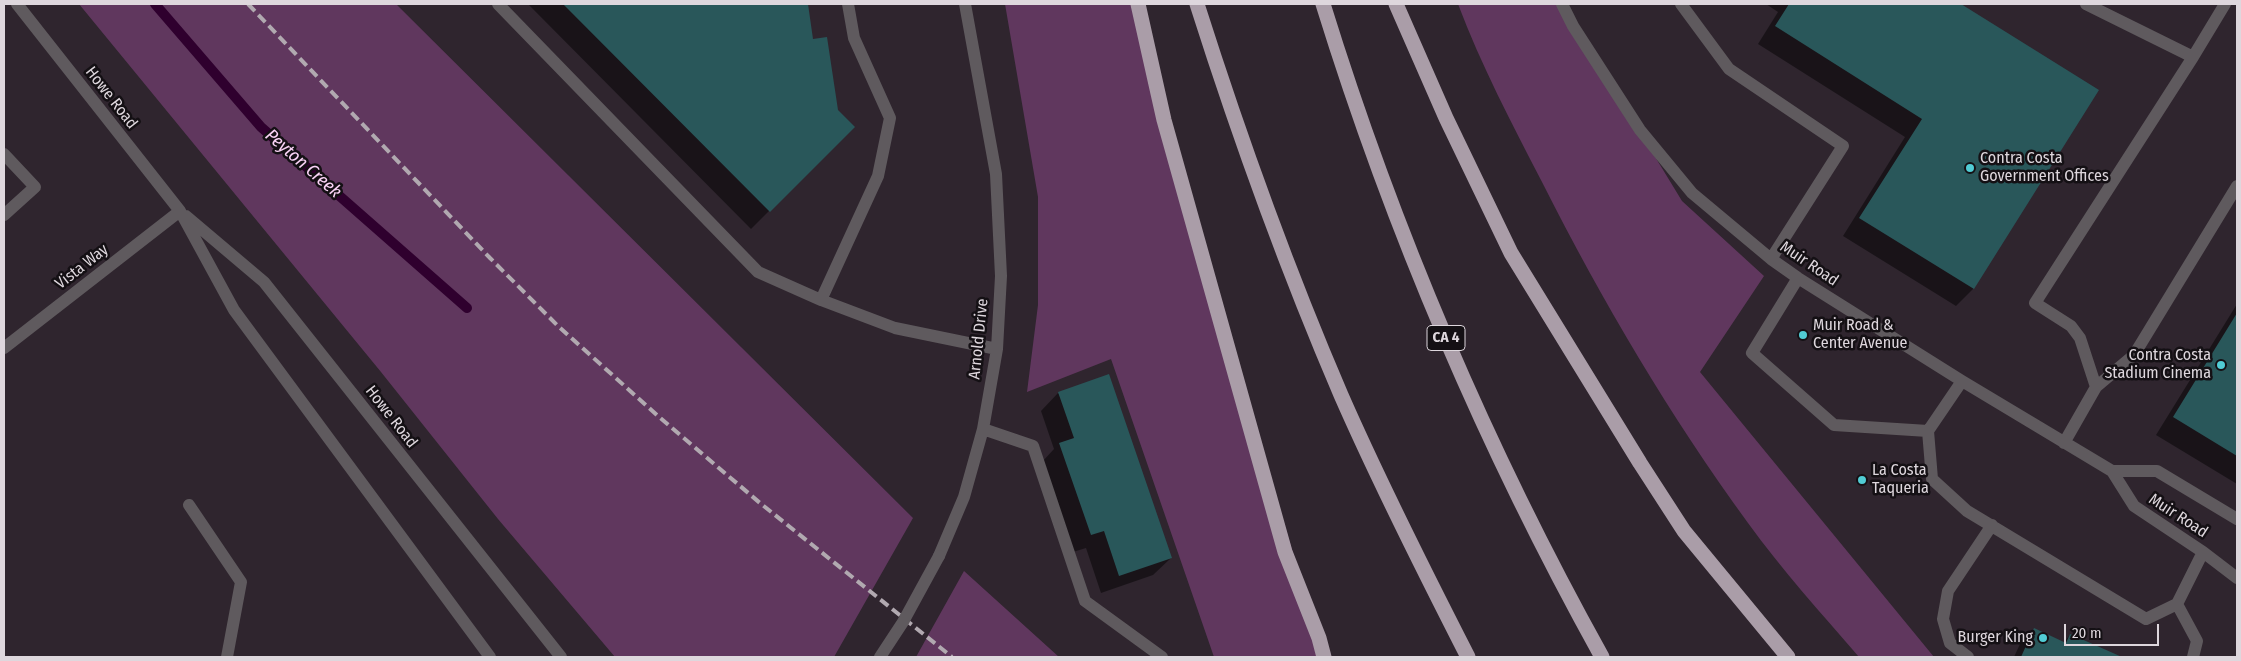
<!DOCTYPE html>
<style>
body{margin:0}
#map{position:relative;width:2241px;height:661px;overflow:hidden;background:#2f252e;font-family:"Fira Sans Condensed",sans-serif}
canvas{display:block}
.frame{position:absolute;inset:0;border:5px solid #ded7dd;pointer-events:none}
.scale{position:absolute;left:2064px;top:624px;width:95px;height:22px;box-sizing:border-box;border:2px solid #ded7dd;border-top:0;padding-left:6px;font-size:15px;line-height:18px;white-space:nowrap;color:#ded7dd;-webkit-text-stroke:4px #141014;paint-order:stroke}
</style>
<div id="map">
<canvas width="2241" height="661"></canvas>
<div class="frame"></div>
<div class="scale">20 m</div>
</div>
<script>
const c = document.querySelector('canvas').getContext('2d');
c.lineJoin = 'round';
function fillPath(path, color) { c.fillStyle = color; c.fill(path, 'evenodd'); }
function trace(path, color, width, dash) { c.strokeStyle = color; c.lineWidth = width; c.lineCap = dash ? 'butt' : 'round'; c.setLineDash(dash || []); c.stroke(path); }
function drawText(font, color, halo, rows, align = 'center') {
  c.font = font + ' "Fira Sans Condensed",sans-serif'; c.lineWidth = 5; c.setLineDash([]); c.textBaseline = 'middle'; c.strokeStyle = halo; c.fillStyle = color; for (const [text, x, y, turn = 0] of rows) {
    c.save(); c.translate(x, y); c.rotate((+turn || 0) * Math.PI / 180); c.textAlign = isNaN(turn) ? turn : align; if (halo) c.strokeText(text, 0, 0); c.fillText(text, 0, 0); c.restore();
  }
}
fillPath(new Path2D(`
 M 79,4 L 396,4 L 913,518 L 834,657 L 615,657 L 498,519 L 381,372 Z
 M 1005,4 L 1138,4 L 1164,120 L 1324,657 L 1214,657 L 1111,359 L 1027,392 L 1038,305 L 1038,197 Z
 M 1458,4 L 1562,4 L 1682,201 L 1764,276 L 1700,372 L 1934,657 L 1859,657 C 1821,613 1782,570 1748,523 C 1670,416 1602,301 1542,182 C 1512,124 1481,65 1458,4 Z
 M 964,571 L 1059,657 L 916,657 Z`), '#60375e');
fillPath(new Path2D(`
 M 528,4 L 807,4 L 812,41 L 837,111 L 853,127 L 751,229 Z
 M 1766,4 L 1958,4 L 2097,91 L 1973,289 L 1956,306 L 1843,236 L 1905,137 L 1758,44 L 1778,12 Z
 M 2237,304 L 2237,484 L 2156,435 Z
 M 1058,393 L 1171,558 L 1153,575 L 1101,593 L 1086,548 L 1073,552 L 1042,462 L 1054,449 L 1041,411 Z
 M 2034,630 L 2063,643 L 2070,635 L 2119,657 L 2014,657 L 2020,644 Z`), '#0007');
trace(new Path2D(`
 M 155,4 L 261,127 L 467,308`), '#2f002e', 10);
fillPath(new Path2D(`
 M 563,4 L 808,4 L 813,39 L 827,37 L 838,110 L 855,127 L 770,212 Z
 M 1789,4 L 1961,4 L 2099,90 L 1974,289 L 1859,218 L 1922,119 L 1775,26 Z
 M 2237,313 L 2237,456 L 2173,417 Z
 M 1109,374 L 1172,558 L 1119,576 L 1104,531 L 1091,535 L 1059,443 L 1074,438 L 1058,392 Z
 M 2034,628 L 2066,643 L 2070,634 L 2122,657 L 2021,657 Z`), '#29575a');
trace(new Path2D(`
 M 17,4 L 180,211 L 234,310 L 490,657
 M 498,4 L 758,272 L 821,300 L 878,176 L 890,118 L 854,38 L 848,4
 M 1562,4 L 1573,26 L 1640,130 L 1692,193 L 1771,259 L 1798,278 L 1962,381 L 2112,471 L 2157,471 L 2237,519
 M 1681,4 L 1729,69 L 1843,146 L 1771,259
 M 2086,4 L 2193,57
 M 4,154 L 35,187 L 4,215
 M 186,216 L 264,282 L 561,657
 M 1798,278 L 1752,353 L 1834,425 L 1928,431
 M 821,300 L 895,328 L 997,349
 M 4,348 L 180,211
 M 1962,381 L 1928,431 L 1932,479 L 1967,511 L 2146,619 L 2177,604 L 2203,552
 M 2096,387 L 2134,355 L 2237,186
 M 983,429 L 1033,446 L 1085,601 L 1162,657
 M 2064,443 L 2096,387 L 2080,338 L 2071,326 L 2035,303 L 2193,57 L 2225,4
 M 2112,471 L 2134,506 L 2203,552 L 2237,578
 M 189,505 L 241,582 L 227,657
 M 939,556 L 964,497 L 983,429 L 997,349 L 1001,276 L 996,174 L 965,4
 M 2177,604 L 2197,641 L 2193,657
 M 1968,657 L 1950,643 L 1943,619 L 1948,591 L 1992,525`), '#5f5a5e', 12);
trace(new Path2D(`
 M 1138,4 L 1164,120 L 1285,552 L 1319,638 L 1324,657
 M 1197,4 C 1239,136 1286,267 1341,395 C 1380,484 1424,571 1468,657
 M 1323,4 C 1393,230 1487,450 1602,657
 M 1396,4 L 1446,118 L 1511,253 L 1640,463 L 1684,531 L 1788,657`), '#aa9da8', 15);
trace(new Path2D(`
 M 248,4 L 490,258 L 558,326 L 658,416 L 760,503 L 952,657`), '#b1a9b0', 4, [10, 5]);
trace(new Path2D(`
 M 880,657 L 903,622 L 939,556`), '#5f5a5e', 12);
for (const [x, y, r, color] of [
 [1970,168,5,"#51ccd4"],
 [1803,335,5,"#51ccd4"],
 [2221,365,5,"#51ccd4"],
 [1862,480,5,"#51ccd4"],
 [2043,638,5,"#51ccd4"]
]) { const dot = new Path2D(); dot.arc(x, y, r, 0, 2 * Math.PI); c.fillStyle = color; c.fill(dot); trace(dot, '#141014', 2); }
for (const [x, y, w] of [
 [1446,338,38]
]) { const box = new Path2D(); box.roundRect(x - w / 2, y - 12.5, w, 25, 4); c.fillStyle = '#141014'; c.fill(box); trace(box, '#ded7dd', 1); }
drawText('bold 15px', '#ded7dd', null, [
 ["CA 4",1446,338]
]);
drawText('16px', '#ded7dd', '#141014', [
 ["Howe Road",111,98,52],
 ["Muir Road",1809,264,34],
 ["Vista Way",82,267,-38],
 ["Arnold Drive",979,339,-84],
 ["Howe Road",391,417,52],
 ["Muir Road",2178,516,33]
]);
drawText('16px', '#ded7dd', '#141014', [
 ["Contra Costa",1980,159],
 ["Government Offices",1980,177],
 ["Muir Road &",1813,326],
 ["Center Avenue",1813,344],
 ["Contra Costa",2211,356,"right"],
 ["Stadium Cinema",2211,374,"right"],
 ["La Costa",1872,471],
 ["Taqueria",1872,489],
 ["Burger King",2033,638,"right"]
], 'left');
drawText('italic 18px', '#fad3f6', '#141014', [
 ["Peyton Creek",303,164,41]
]);
</script>
